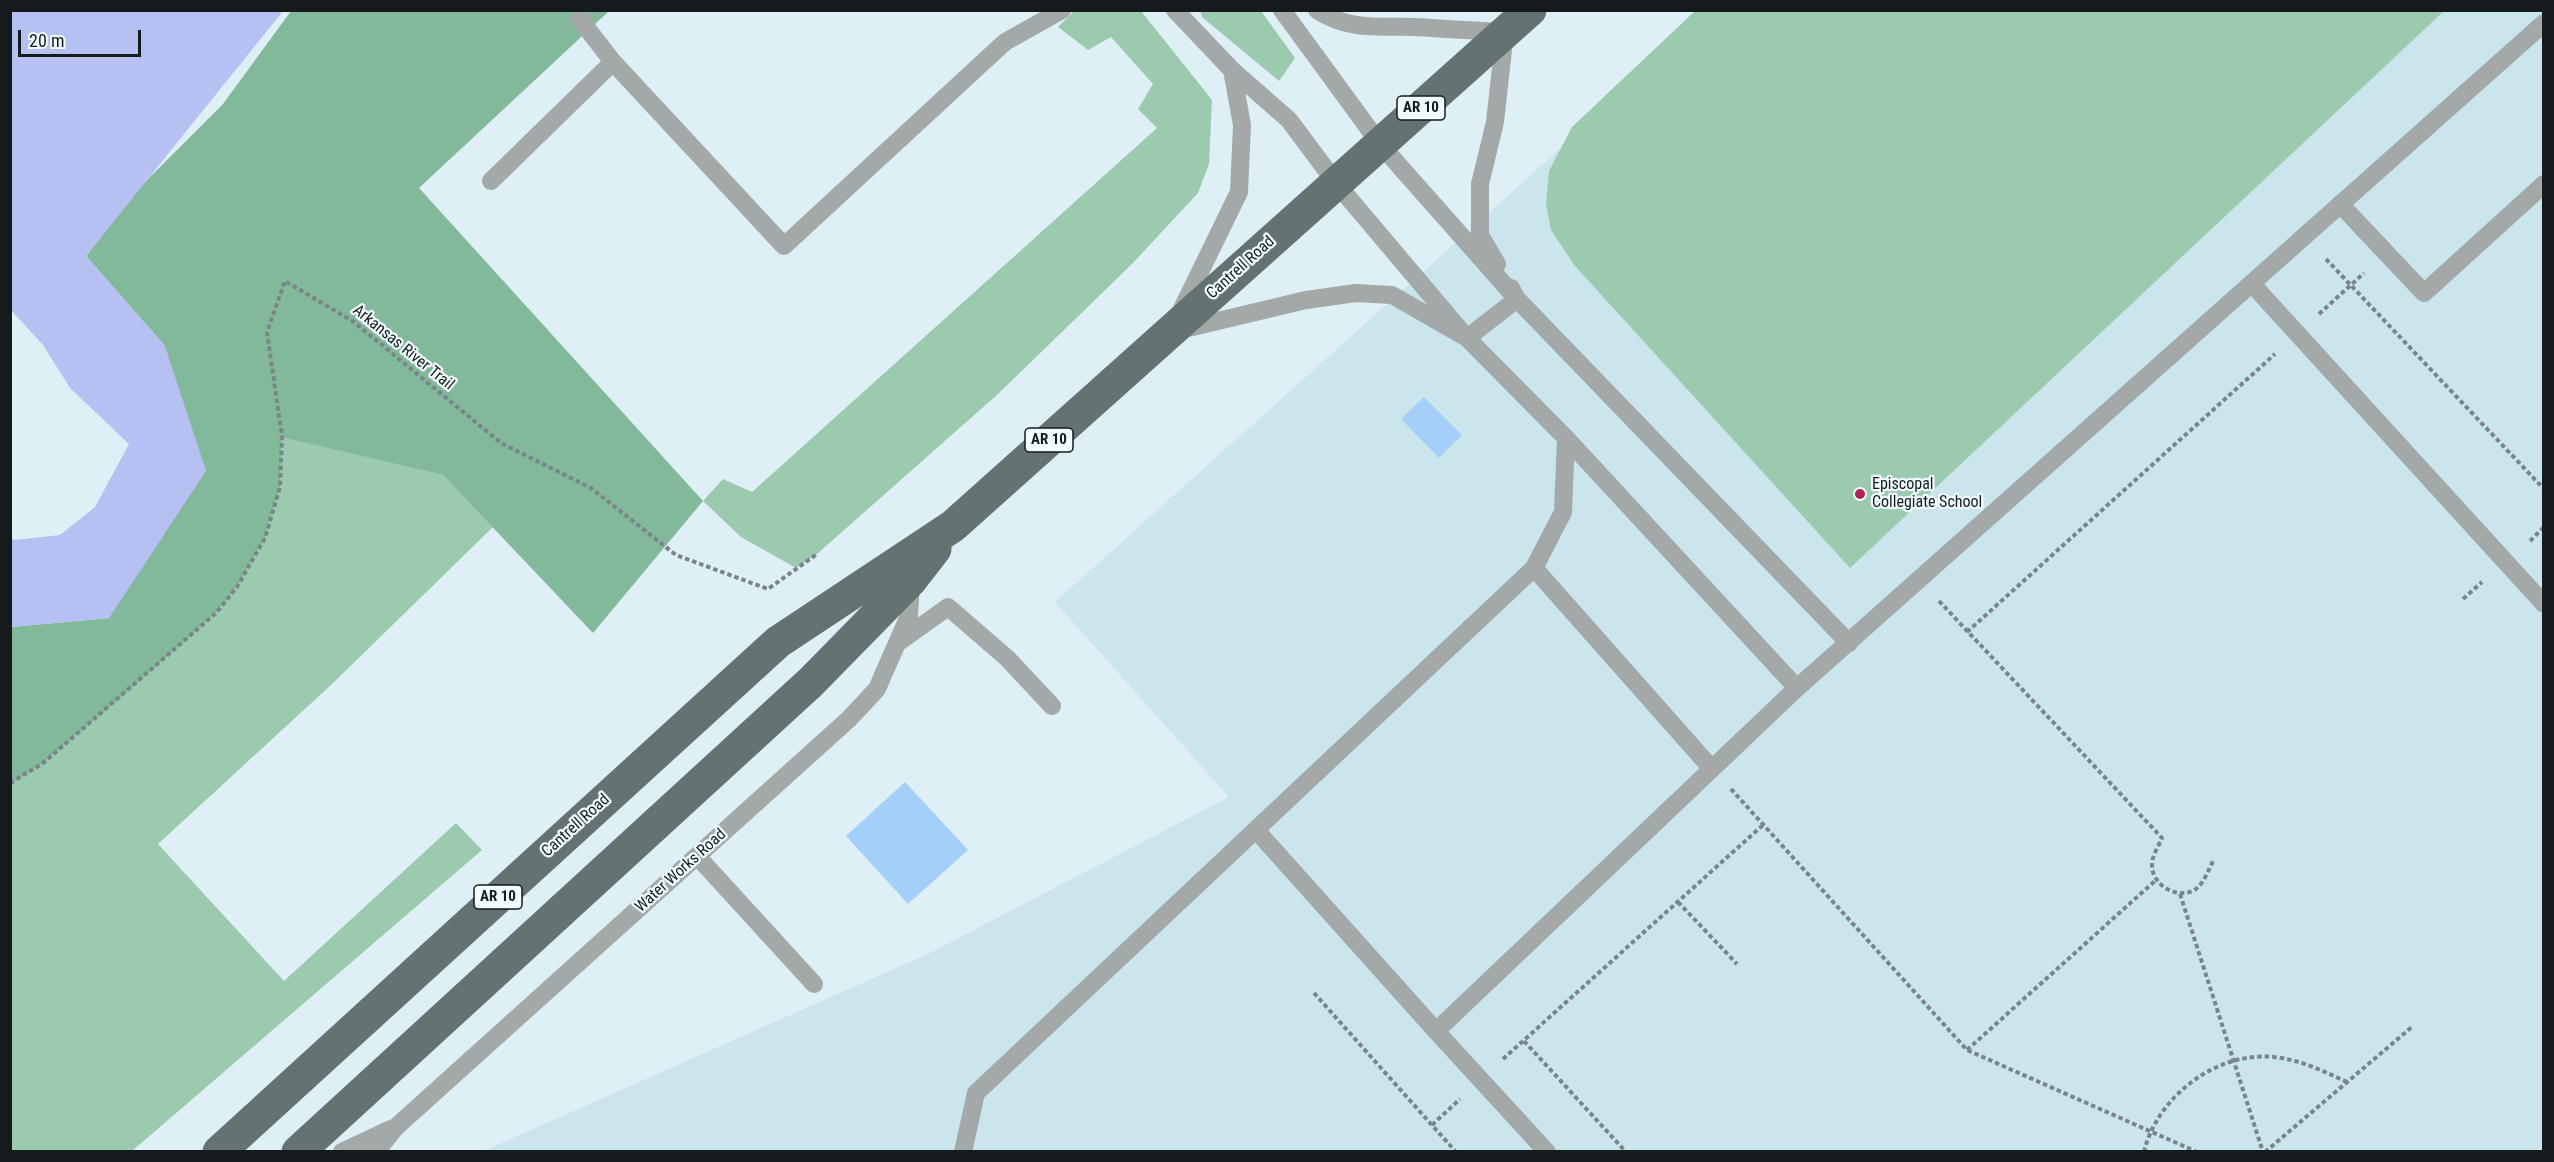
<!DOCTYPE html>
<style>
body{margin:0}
#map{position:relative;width:2554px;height:1162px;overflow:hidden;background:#deeff5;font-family:"Roboto Condensed",sans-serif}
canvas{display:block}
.frame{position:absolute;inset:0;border:12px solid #151b1d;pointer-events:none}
.scale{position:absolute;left:18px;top:30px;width:123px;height:27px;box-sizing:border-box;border:3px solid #151b1d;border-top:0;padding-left:8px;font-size:18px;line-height:21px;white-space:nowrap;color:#151b1d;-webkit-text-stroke:4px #f1fbfe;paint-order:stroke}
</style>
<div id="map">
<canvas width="2554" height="1162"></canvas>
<div class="frame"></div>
<div class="scale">20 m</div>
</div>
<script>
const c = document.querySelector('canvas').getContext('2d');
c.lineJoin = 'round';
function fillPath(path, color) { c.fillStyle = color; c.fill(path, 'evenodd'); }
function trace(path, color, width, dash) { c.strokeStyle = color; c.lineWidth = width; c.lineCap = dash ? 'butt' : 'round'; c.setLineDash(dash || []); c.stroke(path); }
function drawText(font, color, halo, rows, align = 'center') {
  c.font = font + ' "Roboto Condensed",sans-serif'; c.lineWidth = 4.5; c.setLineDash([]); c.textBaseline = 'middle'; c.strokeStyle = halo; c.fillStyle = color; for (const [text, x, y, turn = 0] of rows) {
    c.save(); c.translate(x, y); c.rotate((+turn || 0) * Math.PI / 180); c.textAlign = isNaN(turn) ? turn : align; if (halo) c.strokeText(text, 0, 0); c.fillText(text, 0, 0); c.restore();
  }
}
fillPath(new Path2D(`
 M 1708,11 L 2543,11 L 2543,1151 L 481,1152 L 928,954 L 1229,797 L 1055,602 L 1619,96 Z`), '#cbe5ed');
fillPath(new Path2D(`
 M 1696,10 L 2444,10 L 2444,11 L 1850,568 L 1575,266 L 1551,230 L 1546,204 L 1549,171 L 1572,127 Z
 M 1074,11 L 1141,11 L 1212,100 L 1209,164 L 1198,193 L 1132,264 L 998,394 L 817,554 L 796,568 L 741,537 L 703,501 L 723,479 L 752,492 L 1157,128 L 1138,109 L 1153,84 L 1111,37 L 1088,50 L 1058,27 Z
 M 1200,11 L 1261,11 L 1295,58 L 1279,81 L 1202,17 Z
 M 282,436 L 443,475 L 493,527 L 331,685 L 158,844 L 284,981 L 456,823 L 482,850 L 132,1151 L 11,1152 L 11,783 L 42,764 L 123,696 L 216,613 L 237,587 L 265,538 L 280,487 Z`), '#9ccaaf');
fillPath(new Path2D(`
 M 291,11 L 609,11 L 419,188 L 703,501 L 593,633 L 443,475 L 282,437 L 280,487 L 265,538 L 237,587 L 216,613 L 123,696 L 42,764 L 11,783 L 11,627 L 109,618 L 165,346 L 86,256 L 140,187 L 223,104 Z`), '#82b99a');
fillPath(new Path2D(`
 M 11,10 L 283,11 L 86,256 L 165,346 L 206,471 L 109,618 L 11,627 L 11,537 L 14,540 L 60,535 L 95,507 L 129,444 L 70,388 L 43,345 L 11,310 Z`), '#b7c0f3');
fillPath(new Path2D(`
 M 1424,397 L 1462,435 L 1439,458 L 1401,419 Z
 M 905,782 L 968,850 L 908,904 L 846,836 Z`), '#a4cff8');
trace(new Path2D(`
 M 2326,259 L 2544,489
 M 2319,314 L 2364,273
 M 2530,541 L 2544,527
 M 2463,599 L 2482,582
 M 1939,601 L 2162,838 C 2159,845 2152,856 2152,864 C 2151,885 2178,901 2196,889 C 2204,883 2209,869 2213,861
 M 1967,632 L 2275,354
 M 10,783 L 42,764 L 216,613 L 237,587 L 265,538 L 280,487 L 282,436 L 267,332 L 285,281 L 354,322 L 501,443 L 591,488 L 676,555 L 768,589 L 817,554
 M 1731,789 L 1967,1050 L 2197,1152
 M 2180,894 L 2263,1152
 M 1678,902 L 1737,964
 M 1314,993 L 1456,1152
 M 1524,1041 L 1626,1152
 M 1967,1050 L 2156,880
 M 1503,1059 L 1763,825
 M 1432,1125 L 1460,1099
 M 2144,1152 C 2157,1097 2216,1051 2274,1057 C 2301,1060 2323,1071 2347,1082
 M 2265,1152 L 2413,1026`), '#798589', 4, [4.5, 3]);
trace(new Path2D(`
 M 581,10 L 579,18 L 613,62
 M 1175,10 L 1232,70 L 1242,125 L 1239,192 L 1180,313
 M 1282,10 L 1380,144 L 1517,299 L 1849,643
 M 1317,10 C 1348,31 1381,26 1416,27 C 1446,29 1475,31 1505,32 L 1495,122 L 1480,184 L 1480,235 L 1497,264
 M 1232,70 L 1289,120 L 1336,183 L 1467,338 L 1566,438 L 1797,688
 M 491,181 L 613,62 L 784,246 L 1005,42 L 1062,10
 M 2340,204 L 2424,293 L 2544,184
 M 2252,284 L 2544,604
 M 1180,330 L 1306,300 L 1356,293 L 1392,295 L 1467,338 L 1517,299 L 1511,288
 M 1534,568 L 1712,769
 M 899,642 L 948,607 L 1007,658 L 1052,706
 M 1256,830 L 1436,1031
 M 697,856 L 814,984
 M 342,1152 L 391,1129
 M 376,1152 L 396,1127 L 849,719 L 877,689 L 883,675 L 909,616 L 911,582
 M 963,1152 L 976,1093 L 1534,568 L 1563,512 L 1566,438
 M 1547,1152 L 1436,1031 L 1797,688 L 2544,23`), '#a2a9a8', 18);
trace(new Path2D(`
 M 219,1152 L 778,642 L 953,526 L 1530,10
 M 298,1152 L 811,682 L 911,580 L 935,549`), '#647271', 33);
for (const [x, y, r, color] of [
 [1860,494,6,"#b12155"]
]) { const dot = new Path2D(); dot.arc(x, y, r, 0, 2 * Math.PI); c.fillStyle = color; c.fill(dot); trace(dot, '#f1fbfe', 2); }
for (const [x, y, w] of [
 [1421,108,48],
 [1049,440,48],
 [498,897,48]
]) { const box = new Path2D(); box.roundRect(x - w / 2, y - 12, w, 24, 4.5); c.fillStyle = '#f1fbfe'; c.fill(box); trace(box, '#151b1d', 1.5); }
drawText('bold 15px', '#151b1d', null, [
 ["AR 10",1421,108],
 ["AR 10",1049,440],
 ["AR 10",498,897]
]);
drawText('16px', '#151b1d', '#f1fbfe', [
 ["Cantrell Road",1241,268,-42],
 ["Arkansas River Trail",403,348,39],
 ["Cantrell Road",576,826,-42],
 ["Water Works Road",681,871,-42]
]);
drawText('16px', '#151b1d', '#f1fbfe', [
 ["Episcopal",1872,485],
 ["Collegiate School",1872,503]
], 'left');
</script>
